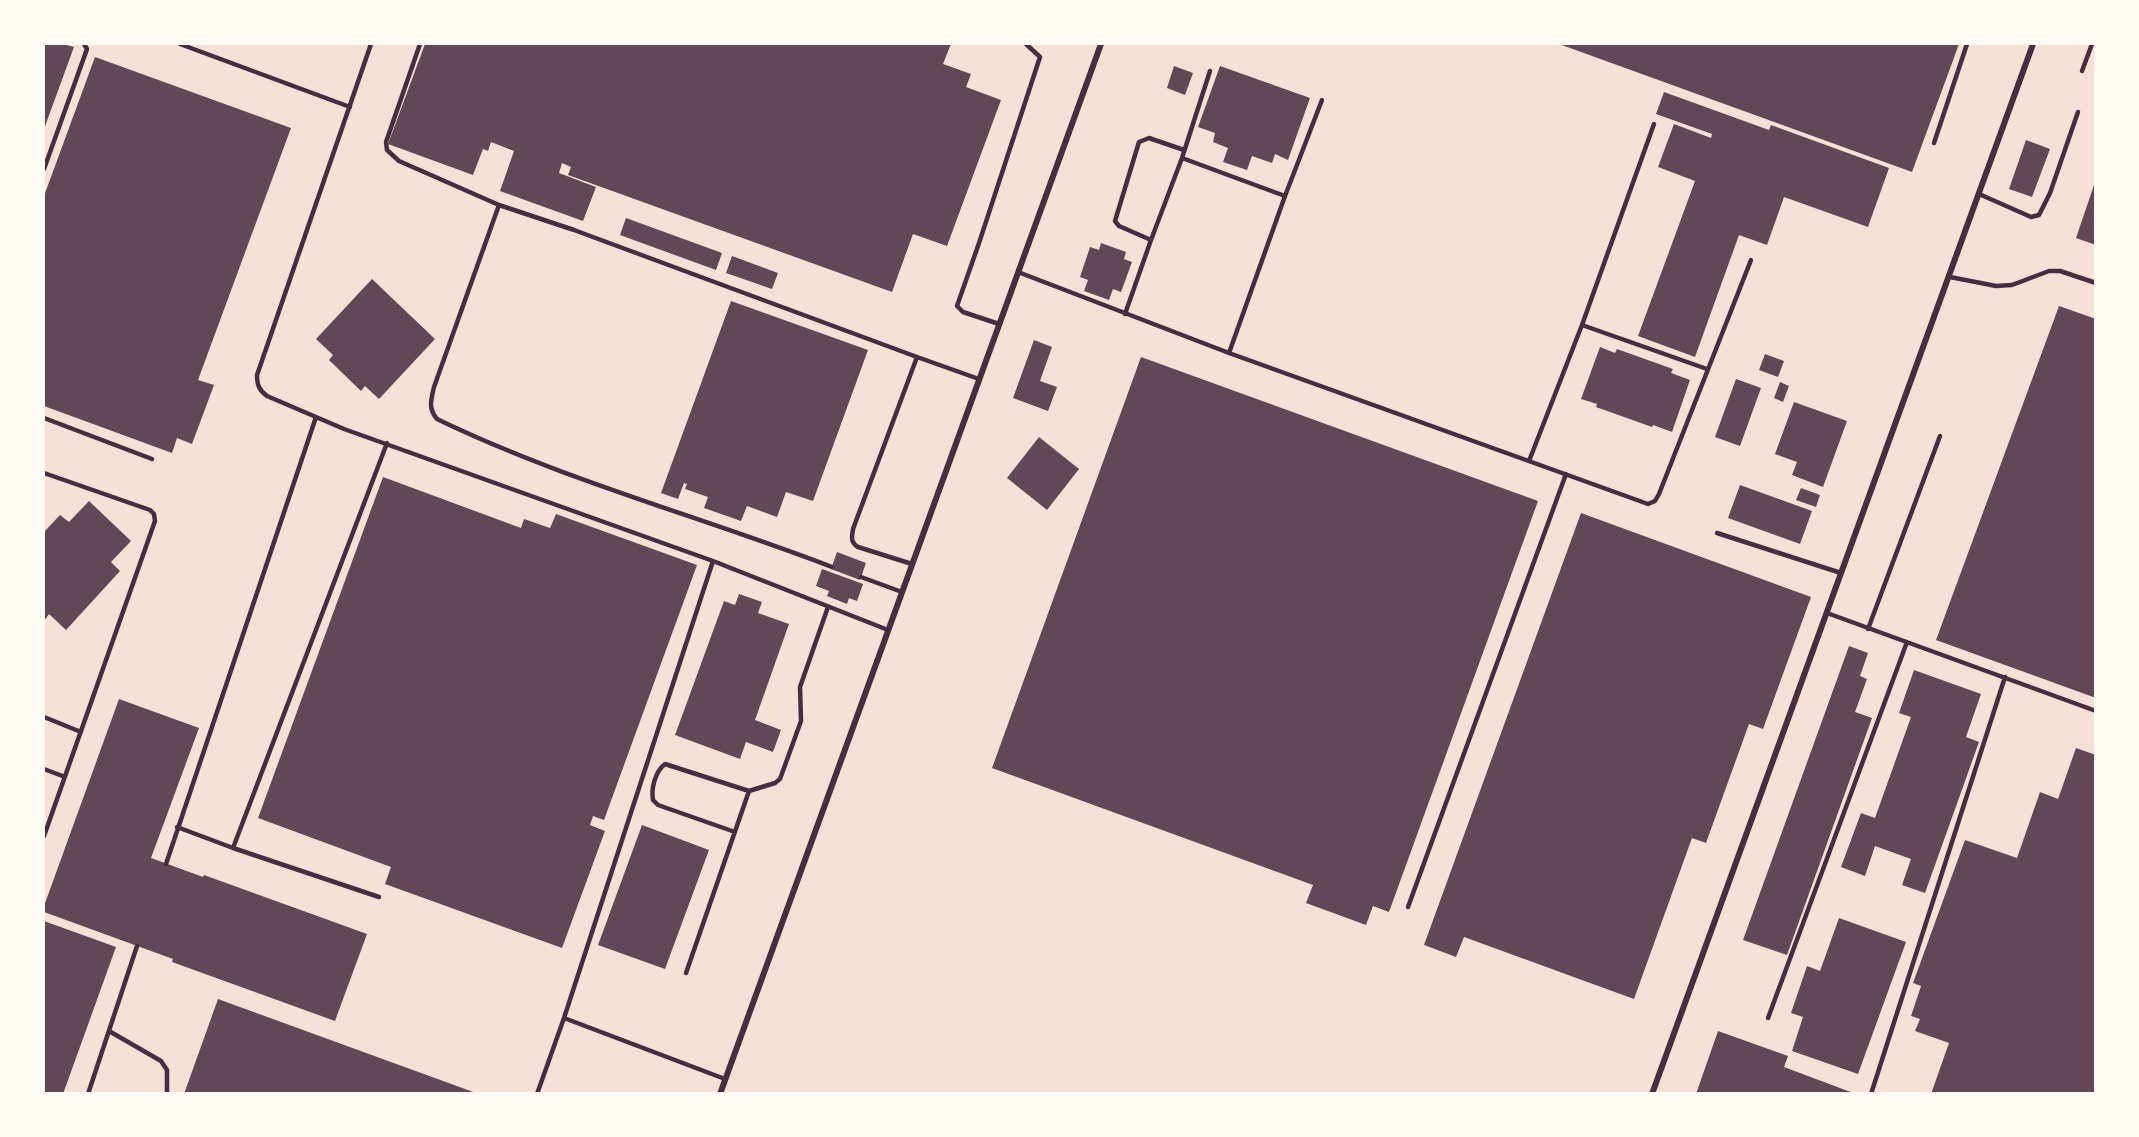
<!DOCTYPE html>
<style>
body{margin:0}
#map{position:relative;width:2139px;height:1137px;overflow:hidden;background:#f7e1d7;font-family:"Noto Sans",sans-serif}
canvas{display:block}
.frame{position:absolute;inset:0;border:45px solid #fffaf5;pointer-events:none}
</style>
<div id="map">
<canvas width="2139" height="1137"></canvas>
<div class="frame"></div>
</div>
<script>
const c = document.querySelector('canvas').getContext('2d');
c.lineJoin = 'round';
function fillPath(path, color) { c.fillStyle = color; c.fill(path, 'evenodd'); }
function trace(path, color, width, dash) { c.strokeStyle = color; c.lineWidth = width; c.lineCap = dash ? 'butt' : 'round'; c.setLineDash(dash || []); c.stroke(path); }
fillPath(new Path2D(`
 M 44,44 L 63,44 L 74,47 L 44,129 Z
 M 425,44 L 951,44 L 943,64 L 971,74 L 966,87 L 1001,100 L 947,246 L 913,234 L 892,292 L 568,175 L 571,167 L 562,163 L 559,173 L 596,187 L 583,221 L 500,191 L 514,151 L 491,142 L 488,151 L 483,149 L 473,175 L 388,144 Z
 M 1559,44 L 1959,44 L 1912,172 Z
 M 95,57 L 291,128 L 198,380 L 214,385 L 192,444 L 177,438 L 172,453 L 44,406 L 44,196 Z
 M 1174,66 L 1193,73 L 1185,95 L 1167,88 Z
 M 1220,66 L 1310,98 L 1288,160 L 1275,154 L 1272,163 L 1252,156 L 1247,170 L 1223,162 L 1228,148 L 1213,142 L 1215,133 L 1198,127 Z
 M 1664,92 L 1769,130 L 1771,125 L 1889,168 L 1868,227 L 1784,197 L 1767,245 L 1739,235 L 1695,357 L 1638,336 L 1695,181 L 1658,167 L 1674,124 L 1711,138 L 1712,134 L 1656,114 Z
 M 2026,140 L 2050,149 L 2032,197 L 2009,189 Z
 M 2095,182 L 2096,182 L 2096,245 L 2076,238 Z
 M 626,218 L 722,253 L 716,270 L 620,235 Z
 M 1101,243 L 1126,252 L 1124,259 L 1132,262 L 1121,292 L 1113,289 L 1109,300 L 1084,291 L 1088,280 L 1080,277 L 1090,247 L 1099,250 Z
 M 732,256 L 778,273 L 772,289 L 726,273 Z
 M 372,279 L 435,339 L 379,399 L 365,386 L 361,391 L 329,360 L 333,355 L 316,339 Z
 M 731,301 L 868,350 L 813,501 L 786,492 L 777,517 L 747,506 L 741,521 L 704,508 L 708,497 L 685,489 L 687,484 L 684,483 L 678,499 L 661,493 Z
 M 2059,306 L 2096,319 L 2096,698 L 1936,640 Z
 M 1034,340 L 1052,347 L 1040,381 L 1057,387 L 1048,411 L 1013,398 Z
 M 1600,347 L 1615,353 L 1617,349 L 1673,369 L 1671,373 L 1690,380 L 1672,432 L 1653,425 L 1652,427 L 1596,407 L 1597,404 L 1581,399 Z
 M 1765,354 L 1784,361 L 1778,377 L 1759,370 Z
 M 1141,357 L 1538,501 L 1389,912 L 1373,906 L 1366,925 L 1306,903 L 1313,885 L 992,768 Z
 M 1736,379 L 1761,388 L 1740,446 L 1715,437 Z
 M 1780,382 L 1789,386 L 1783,402 L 1774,398 Z
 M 1794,402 L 1847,421 L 1823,487 L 1792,475 L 1797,462 L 1775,454 Z
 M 1039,437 L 1079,469 L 1047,510 L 1007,478 Z
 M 383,477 L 521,528 L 524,519 L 550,528 L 556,514 L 697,565 L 604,820 L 593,816 L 590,825 L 605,831 L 562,948 L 385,884 L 391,867 L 258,818 Z
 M 1740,485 L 1812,511 L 1800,544 L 1728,518 Z
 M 1801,488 L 1820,495 L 1816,507 L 1796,500 Z
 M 89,501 L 131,541 L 111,562 L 120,571 L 66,630 L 49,614 L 44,621 L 44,532 L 60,515 L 69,522 Z
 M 1581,513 L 1811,597 L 1763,729 L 1749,724 L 1706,843 L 1692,838 L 1634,999 L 1464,937 L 1456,957 L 1424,945 Z
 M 837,552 L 866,563 L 860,580 L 831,569 Z
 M 822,569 L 863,584 L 857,601 L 849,598 L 847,604 L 827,596 L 829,591 L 816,586 Z
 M 739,594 L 762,602 L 758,613 L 789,624 L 755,720 L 781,730 L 773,752 L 746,742 L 740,759 L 675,735 L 724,601 L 735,605 Z
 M 1849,646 L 1868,653 L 1860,676 L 1867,679 L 1855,712 L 1872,718 L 1787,955 L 1743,940 Z
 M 1914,670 L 1981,694 L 1966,737 L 1979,742 L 1925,893 L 1902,885 L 1911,859 L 1875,846 L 1865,876 L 1841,867 L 1861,813 L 1875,818 L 1911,717 L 1899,713 Z
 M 119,699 L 199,728 L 151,858 L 203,877 L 204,875 L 367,934 L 335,1021 L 172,962 L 173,959 L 44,912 L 44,906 Z
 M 2076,748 L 2096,755 L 2096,1094 L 1931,1094 L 1949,1043 L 1915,1031 L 1920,1019 L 1911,1016 L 1921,986 L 1913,983 L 1965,840 L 2017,858 L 2040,792 L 2058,799 Z
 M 642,825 L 709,850 L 665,969 L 598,945 Z
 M 1839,918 L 1906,942 L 1858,1074 L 1792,1051 L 1803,1017 L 1791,1013 L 1807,966 L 1820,971 Z
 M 44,921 L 116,947 L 63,1094 L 44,1094 Z
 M 218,999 L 476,1093 L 476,1094 L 184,1094 Z
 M 1718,1031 L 1788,1056 L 1784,1067 L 1856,1094 L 1696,1094 Z`), '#644757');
trace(new Path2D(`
 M 180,44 L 350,107
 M 371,44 L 257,375 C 257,385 259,390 267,396 L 344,429 L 713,561 L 888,630
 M 420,44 L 386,142 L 387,150 L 399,161 L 499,205 L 574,230 L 917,357 L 979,379
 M 2082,71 L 2092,44
 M 1934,143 L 1967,44
 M 1182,158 L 1285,196
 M 44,169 L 87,49 L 84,44
 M 1979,194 L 2031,217 L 2039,215 L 2050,193 L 2078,112
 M 499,205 L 434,387 C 431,400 428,409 437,419 C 563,480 702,517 832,567
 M 1151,240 L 1119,226 L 1115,221 L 1139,142 L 1149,138 L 1184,150
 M 1018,272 L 1229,353 L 1648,504 L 1655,501 L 1659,494 L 1751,260
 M 1950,277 L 1996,286 L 2012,285 L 2049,271 L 2060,271 L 2096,283
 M 1125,314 L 1151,240 L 1182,158 L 1210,71
 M 999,324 L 963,312 L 957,306 L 979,243 L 1040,57 L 1026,44
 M 1582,325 L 1707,369
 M 1229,353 L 1285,196 L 1322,100
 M 44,418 L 152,459
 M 1529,461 L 1582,325 L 1654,124
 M 44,473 L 150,510 L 154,514 L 155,521 L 44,836
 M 1717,533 L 1841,573
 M 912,564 L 858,547 C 850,542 852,537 853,529 L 917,357
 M 861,577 L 902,592
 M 1827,613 L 2096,711
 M 1868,629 L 1940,436
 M 44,717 L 81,732
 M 44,769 L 65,777
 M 177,827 L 233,848 L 387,443
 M 735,832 L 658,805 L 653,800 C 651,788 655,772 665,764 L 749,791
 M 233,848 L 379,897
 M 166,864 L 316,417
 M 1408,907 L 1566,474
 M 686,973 L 749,791 L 775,783 L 780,779 L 801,721 L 800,687 L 828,607
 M 564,1018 L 725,1079
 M 1768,1018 L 1907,642
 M 109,1031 L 161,1061 L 167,1070 L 167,1094
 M 88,1094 L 137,946
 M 537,1094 L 564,1018 L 713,561
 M 1871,1094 L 2005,677`), '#4a2c40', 4.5);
trace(new Path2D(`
 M 720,1094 L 1101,44
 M 1652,1094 L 2033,44`), '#4a2c40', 6);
</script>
